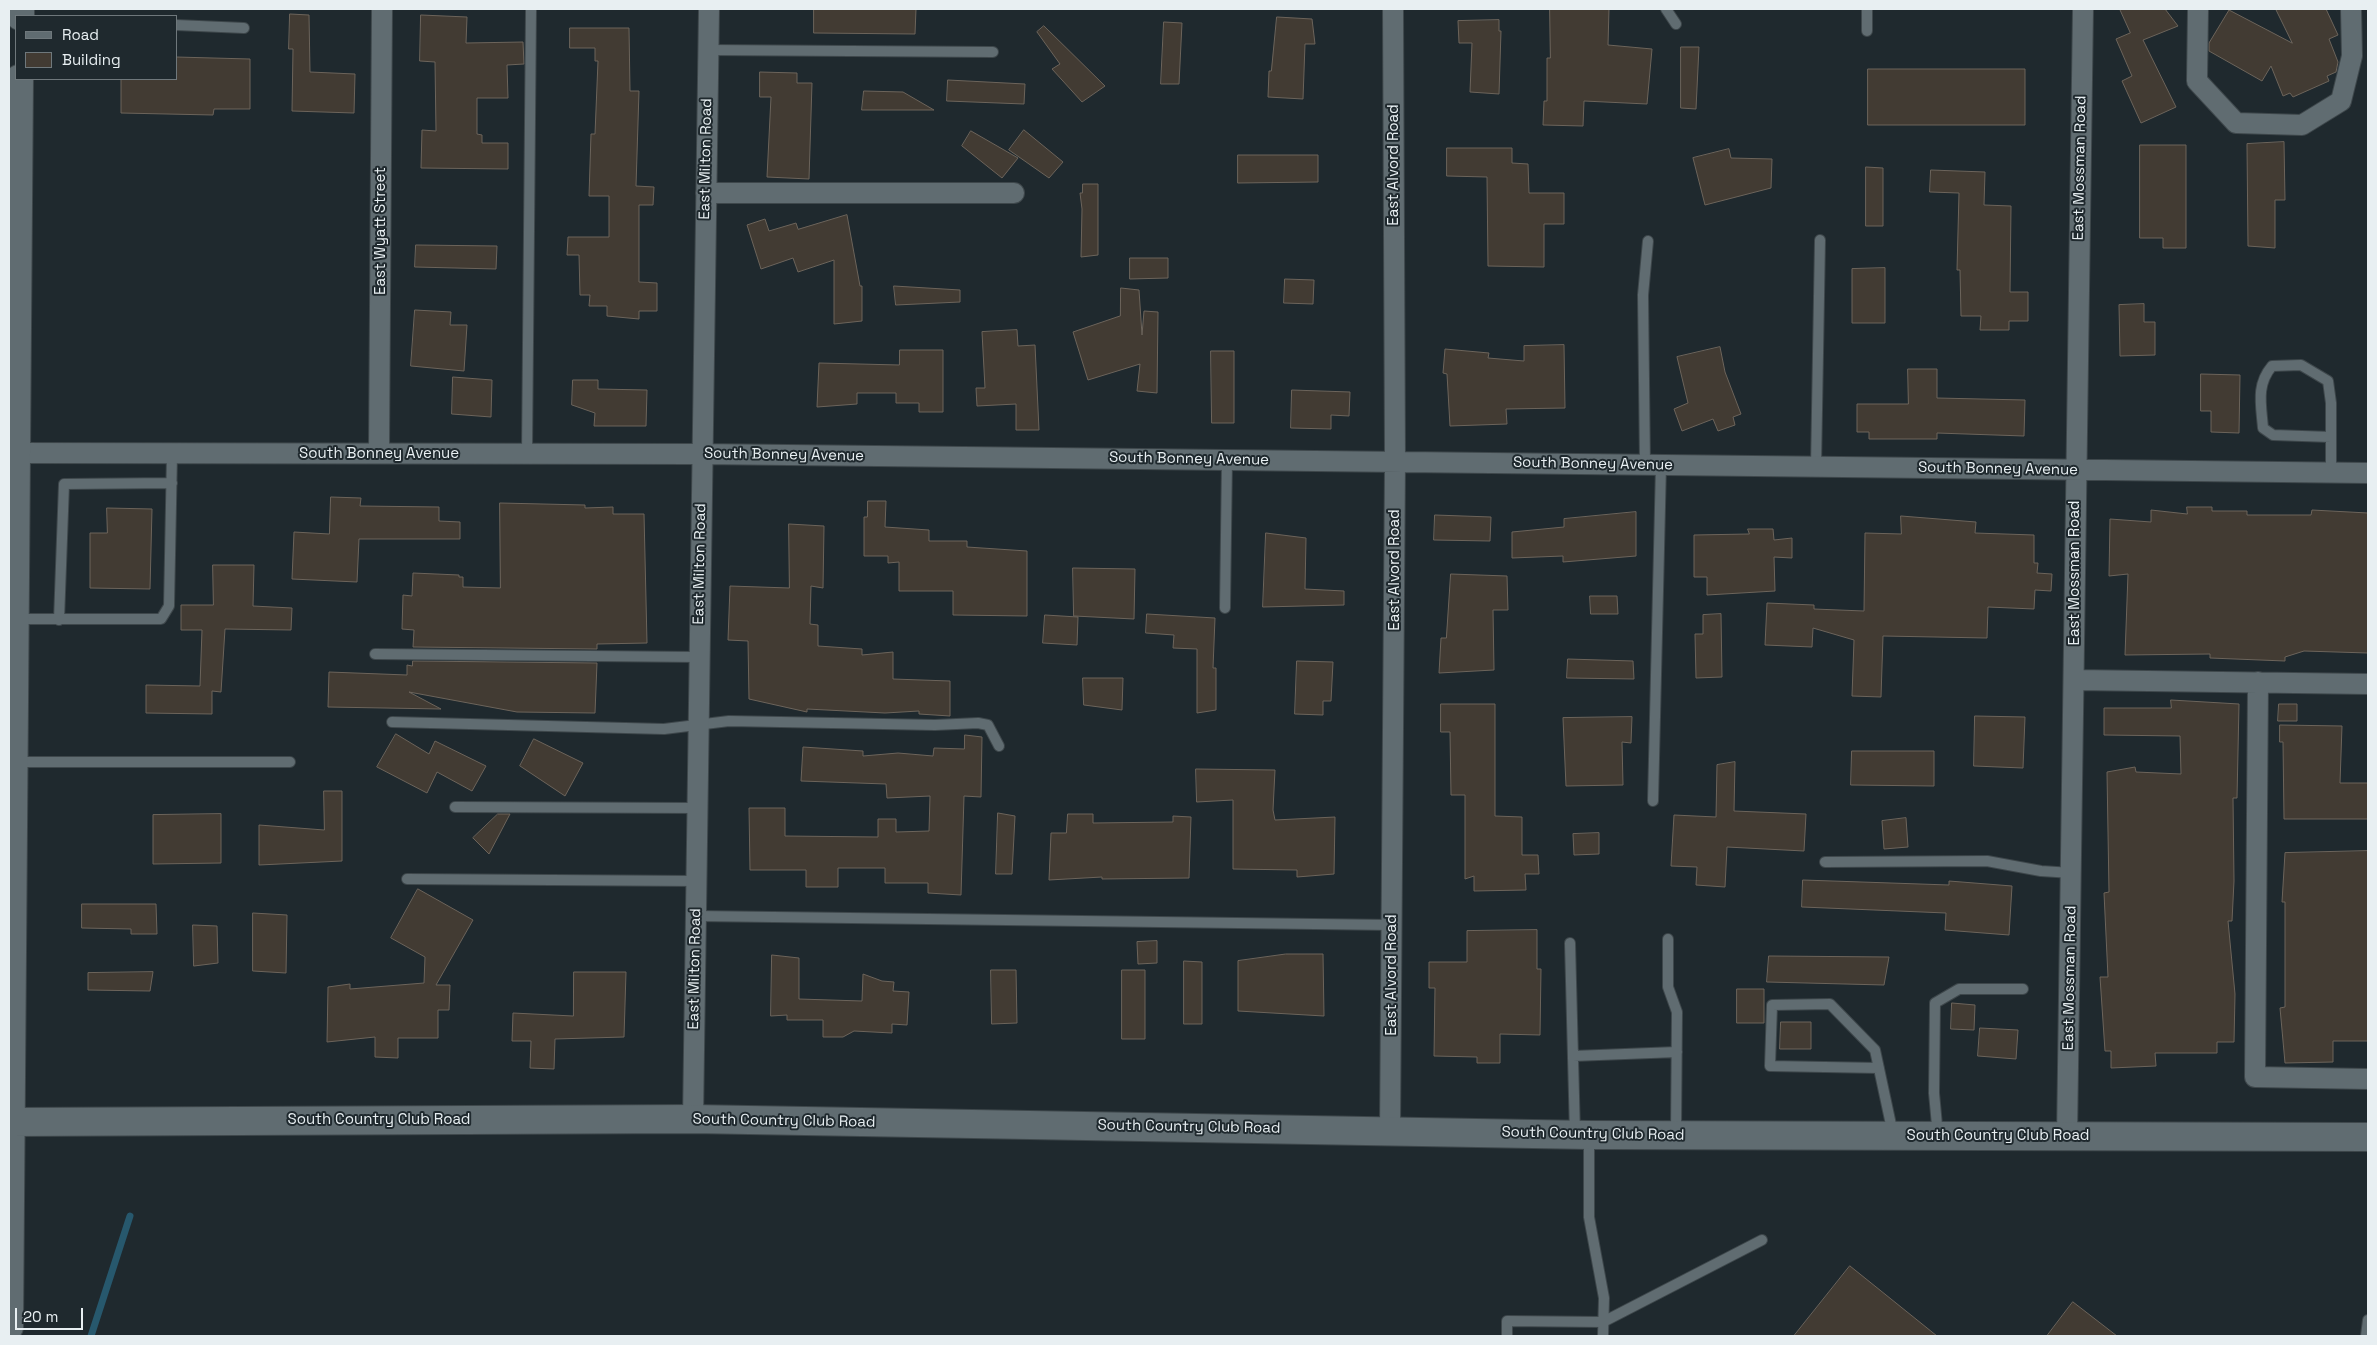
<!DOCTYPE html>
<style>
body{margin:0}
#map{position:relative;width:2377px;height:1345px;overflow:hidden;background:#1f292e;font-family:"Space Grotesk",sans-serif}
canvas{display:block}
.frame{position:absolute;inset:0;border:10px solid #e8eff2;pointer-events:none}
.legend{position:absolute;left:15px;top:15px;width:162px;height:65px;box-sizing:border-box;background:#1f292e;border:1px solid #6f787c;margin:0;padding:6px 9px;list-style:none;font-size:15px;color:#e8eff2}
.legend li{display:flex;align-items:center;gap:10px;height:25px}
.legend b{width:25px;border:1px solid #6f787c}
.scale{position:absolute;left:15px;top:1308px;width:68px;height:22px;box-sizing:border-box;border:2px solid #e8eff2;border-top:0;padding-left:6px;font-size:15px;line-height:18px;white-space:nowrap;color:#e8eff2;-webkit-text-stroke:4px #1f292e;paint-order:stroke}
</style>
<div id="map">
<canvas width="2377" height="1345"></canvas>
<div class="frame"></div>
<ul class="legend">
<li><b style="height:6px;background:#606c71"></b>Road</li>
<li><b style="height:14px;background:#423b33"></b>Building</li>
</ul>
<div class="scale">20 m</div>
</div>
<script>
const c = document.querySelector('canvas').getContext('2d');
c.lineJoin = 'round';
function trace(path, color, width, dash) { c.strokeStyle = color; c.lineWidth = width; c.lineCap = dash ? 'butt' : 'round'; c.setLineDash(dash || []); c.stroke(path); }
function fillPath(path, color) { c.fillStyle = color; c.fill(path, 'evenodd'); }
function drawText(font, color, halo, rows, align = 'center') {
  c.font = font + ' "Space Grotesk",sans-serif'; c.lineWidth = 4; c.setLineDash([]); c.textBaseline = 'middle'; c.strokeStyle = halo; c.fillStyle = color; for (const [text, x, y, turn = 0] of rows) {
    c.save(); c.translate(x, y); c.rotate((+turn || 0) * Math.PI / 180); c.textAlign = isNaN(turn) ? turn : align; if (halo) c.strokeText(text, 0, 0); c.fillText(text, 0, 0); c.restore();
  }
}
trace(new Path2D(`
 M 91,1336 L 130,1216`), '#27586d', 7);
const building = new Path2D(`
 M 814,9 L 916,9 L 915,34 L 814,33 Z
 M 1550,9 L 1609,9 L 1608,45 L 1652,49 L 1647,104 L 1584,101 L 1583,126 L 1543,125 L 1544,101 L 1547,101 L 1547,58 L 1550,58 Z
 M 2120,9 L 2165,9 L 2178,26 L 2143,40 L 2176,107 L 2141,123 L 2122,81 L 2132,76 L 2116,39 L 2130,33 Z
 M 2276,9 L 2326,9 L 2338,35 L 2329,39 L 2338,62 L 2336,72 L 2327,76 L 2329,81 L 2293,97 L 2290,93 L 2283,96 L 2271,66 L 2262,81 L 2209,51 L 2209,43 L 2229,10 L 2292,43 Z
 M 290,14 L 309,15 L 310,72 L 355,74 L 354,113 L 292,111 L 293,49 L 289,49 Z
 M 421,15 L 467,17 L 466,43 L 523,42 L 524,64 L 507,65 L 508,98 L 477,98 L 477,134 L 482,135 L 482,143 L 508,143 L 508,169 L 421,168 L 422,130 L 436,131 L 435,62 L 420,61 Z
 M 1277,17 L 1312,19 L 1315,44 L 1305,44 L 1303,99 L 1268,97 L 1269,71 L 1271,71 Z
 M 1499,20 L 1499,31 L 1501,31 L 1499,94 L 1470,92 L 1472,43 L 1459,43 L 1458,21 Z
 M 1164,22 L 1182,23 L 1179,84 L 1161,84 Z
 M 1044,26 L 1105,86 L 1082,102 L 1052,69 L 1060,64 L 1037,32 Z
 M 570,28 L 629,28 L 630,91 L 639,91 L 636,186 L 654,187 L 653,205 L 639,205 L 639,282 L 657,283 L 657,311 L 639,311 L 639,319 L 607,316 L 607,306 L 589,306 L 590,295 L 580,295 L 579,255 L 567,255 L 568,237 L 609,237 L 609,196 L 589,196 L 591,134 L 595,134 L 598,61 L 595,61 L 595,48 L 570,48 Z
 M 1681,47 L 1699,47 L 1696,109 L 1681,108 Z
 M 176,57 L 250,59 L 250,109 L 214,109 L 213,115 L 121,113 L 121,79 L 176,79 Z
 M 1868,69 L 2025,69 L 2025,125 L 1868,125 Z
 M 760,72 L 797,73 L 797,83 L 812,83 L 809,179 L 767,177 L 771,97 L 760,97 Z
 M 948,80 L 1025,84 L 1024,104 L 947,101 Z
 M 864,91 L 903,92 L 934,110 L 862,110 Z
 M 1024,130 L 1063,162 L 1049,178 L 1009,150 Z
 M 971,131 L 1018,158 L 1002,178 L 962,146 Z
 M 2284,142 L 2285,200 L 2275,200 L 2275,248 L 2248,246 L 2247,144 Z
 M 2140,145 L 2186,145 L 2186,248 L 2163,248 L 2163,238 L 2140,238 Z
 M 1447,148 L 1512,148 L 1512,163 L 1528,164 L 1529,193 L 1564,193 L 1564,224 L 1544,224 L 1544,267 L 1488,266 L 1487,177 L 1447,176 Z
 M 1729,149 L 1731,158 L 1772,159 L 1771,188 L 1705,205 L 1693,158 Z
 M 1238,155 L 1318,155 L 1318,182 L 1238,183 Z
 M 1866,167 L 1883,168 L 1883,226 L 1866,226 Z
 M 1931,170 L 1985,172 L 1984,205 L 2011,206 L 2010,292 L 2028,292 L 2028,321 L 2009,321 L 2009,330 L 1980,330 L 1981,316 L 1961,316 L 1960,270 L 1957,270 L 1959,193 L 1930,192 Z
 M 1083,184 L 1098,184 L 1098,255 L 1081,257 L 1082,209 L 1080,193 L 1082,193 Z
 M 847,215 L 860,286 L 862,286 L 862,321 L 834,324 L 834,260 L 798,272 L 793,258 L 761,269 L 747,225 L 765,219 L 769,231 L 796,223 L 798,229 Z
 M 416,245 L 497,246 L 496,269 L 415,267 Z
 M 1130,258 L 1168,258 L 1168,278 L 1130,279 Z
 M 1885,268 L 1885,323 L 1852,323 L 1852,269 Z
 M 1285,279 L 1314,280 L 1313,304 L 1284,303 Z
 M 894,286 L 960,290 L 960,302 L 896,305 Z
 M 1121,288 L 1139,290 L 1142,335 L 1144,311 L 1158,312 L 1157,393 L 1137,391 L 1140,364 L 1088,380 L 1073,332 L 1120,316 Z
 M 2144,304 L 2144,322 L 2155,322 L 2155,355 L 2120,356 L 2119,305 Z
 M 415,310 L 451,312 L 450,325 L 467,325 L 464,371 L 411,366 Z
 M 1017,330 L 1018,346 L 1035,345 L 1039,430 L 1016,430 L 1016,404 L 977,406 L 976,388 L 985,388 L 982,332 Z
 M 1564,345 L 1565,408 L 1506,409 L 1507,424 L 1450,426 L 1447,374 L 1443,373 L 1445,349 L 1489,353 L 1488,358 L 1524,361 L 1524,346 Z
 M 1720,347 L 1725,372 L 1741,414 L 1733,417 L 1735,425 L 1718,431 L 1713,419 L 1682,431 L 1674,409 L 1688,403 L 1677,357 Z
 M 900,350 L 943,350 L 943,412 L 919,412 L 919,403 L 896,403 L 896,393 L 857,393 L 857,404 L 817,407 L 819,363 L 899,365 Z
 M 1211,351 L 1234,351 L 1234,423 L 1212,423 Z
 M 1908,369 L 1937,369 L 1937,398 L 2025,400 L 2024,436 L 1937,433 L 1937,439 L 1869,439 L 1869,432 L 1857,432 L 1857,404 L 1908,404 Z
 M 2201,374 L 2240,375 L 2239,433 L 2211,432 L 2211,411 L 2201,411 Z
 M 453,377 L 492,380 L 491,417 L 452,414 Z
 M 573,380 L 598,380 L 598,389 L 647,390 L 646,426 L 594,426 L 595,413 L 572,405 Z
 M 1292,390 L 1350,392 L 1349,416 L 1331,415 L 1331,429 L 1291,428 Z
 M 331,497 L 361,498 L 360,506 L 439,507 L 439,521 L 460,522 L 460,539 L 359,539 L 357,582 L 292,579 L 294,532 L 329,534 Z
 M 868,501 L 886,501 L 885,527 L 929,530 L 929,541 L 967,541 L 967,547 L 1027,551 L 1027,616 L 953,615 L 953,591 L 899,591 L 899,562 L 888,563 L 888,556 L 864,556 L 864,517 L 867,517 Z
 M 500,503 L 585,505 L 585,508 L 613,507 L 613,514 L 644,514 L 647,643 L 597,644 L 597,649 L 413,647 L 414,630 L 402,629 L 403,595 L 412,596 L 413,573 L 459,575 L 459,577 L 463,577 L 463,587 L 500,588 Z
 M 2187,507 L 2212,507 L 2212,511 L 2247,511 L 2247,515 L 2311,515 L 2312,510 L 2368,513 L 2368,653 L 2304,651 L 2285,657 L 2285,661 L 2210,658 L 2210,654 L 2125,655 L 2128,574 L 2109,576 L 2110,519 L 2151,522 L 2151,510 L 2187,514 Z
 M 107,508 L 152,509 L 150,589 L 90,588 L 90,533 L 107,533 Z
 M 1636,512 L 1636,556 L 1563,562 L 1563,556 L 1512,558 L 1512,532 L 1564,527 L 1564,519 Z
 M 1435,515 L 1491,517 L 1490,541 L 1434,540 Z
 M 1901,516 L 1976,522 L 1975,533 L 2034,535 L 2034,563 L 2038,563 L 2037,573 L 2052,574 L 2051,591 L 2035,590 L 2034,609 L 1988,607 L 1987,638 L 1883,636 L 1881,697 L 1852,696 L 1854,640 L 1813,628 L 1812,647 L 1765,645 L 1767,603 L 1814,605 L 1814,609 L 1864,611 L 1865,533 L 1901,534 Z
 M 789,524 L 824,526 L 823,588 L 811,586 L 810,624 L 818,625 L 818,646 L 862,649 L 862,655 L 893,652 L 893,679 L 950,681 L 950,716 L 919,714 L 919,711 L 885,713 L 807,709 L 807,712 L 749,699 L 748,641 L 728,640 L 730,586 L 789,588 Z
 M 1748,529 L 1773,529 L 1774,540 L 1792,538 L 1792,558 L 1774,557 L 1775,591 L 1707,595 L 1707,577 L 1694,577 L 1694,535 L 1749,534 Z
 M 1266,533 L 1306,538 L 1305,589 L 1344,591 L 1344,605 L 1263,607 Z
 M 213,565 L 254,565 L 253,606 L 292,608 L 291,630 L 225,629 L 221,692 L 212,691 L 212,714 L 146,713 L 146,685 L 200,686 L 202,630 L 181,630 L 181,605 L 213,605 Z
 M 1073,568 L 1135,569 L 1134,619 L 1074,616 Z
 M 1451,574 L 1507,576 L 1508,610 L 1493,610 L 1494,670 L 1439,673 L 1441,638 L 1446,638 Z
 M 1590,596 L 1617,596 L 1618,614 L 1591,614 Z
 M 1147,614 L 1215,618 L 1213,668 L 1216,668 L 1216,710 L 1197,713 L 1197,649 L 1173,648 L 1174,635 L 1146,633 Z
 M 1721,614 L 1722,677 L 1696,678 L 1695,634 L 1703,634 L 1703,615 Z
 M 1045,615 L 1078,617 L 1077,645 L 1043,643 Z
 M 1568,659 L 1633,661 L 1634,679 L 1567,678 Z
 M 413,661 L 597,663 L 595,713 L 517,712 L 409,692 L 441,709 L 328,707 L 329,672 L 407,675 L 407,665 L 412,666 Z
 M 1297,661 L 1333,662 L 1331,701 L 1323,701 L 1323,715 L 1295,714 Z
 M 1083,678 L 1123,678 L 1122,710 L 1084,705 Z
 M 2171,700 L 2239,704 L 2237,798 L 2233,798 L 2234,881 L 2232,921 L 2228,921 L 2235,994 L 2234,1042 L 2217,1042 L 2217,1053 L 2155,1053 L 2156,1066 L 2111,1068 L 2111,1051 L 2105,1051 L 2100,977 L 2108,977 L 2104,893 L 2109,892 L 2107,772 L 2135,767 L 2136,772 L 2181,774 L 2180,736 L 2104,735 L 2104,708 L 2171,708 Z
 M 1441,704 L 1495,704 L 1495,816 L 1522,817 L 1522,855 L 1538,855 L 1539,874 L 1525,874 L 1526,890 L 1474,891 L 1474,876 L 1465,879 L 1465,795 L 1451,795 L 1450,732 L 1441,732 Z
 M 2279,704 L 2297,704 L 2297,721 L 2278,721 Z
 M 1975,716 L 2025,717 L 2023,768 L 1974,766 Z
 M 1632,717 L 1631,743 L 1622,742 L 1623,785 L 1566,786 L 1563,718 Z
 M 2280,725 L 2342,726 L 2340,783 L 2368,783 L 2368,819 L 2284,819 L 2283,742 L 2280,742 Z
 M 396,734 L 429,754 L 435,741 L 486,766 L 472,791 L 437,772 L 427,793 L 377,767 Z
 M 965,735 L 982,737 L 981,797 L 964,796 L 961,895 L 928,893 L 928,883 L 885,883 L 885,868 L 838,868 L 838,887 L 806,887 L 806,870 L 750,870 L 749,808 L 785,808 L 785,836 L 878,837 L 878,819 L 896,819 L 896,832 L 929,831 L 930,796 L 887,798 L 886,784 L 801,781 L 803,747 L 863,751 L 863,756 L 898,753 L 933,756 L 934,748 L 964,749 Z
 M 534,739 L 583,763 L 565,796 L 520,766 Z
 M 1852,751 L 1934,751 L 1934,786 L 1851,785 Z
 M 1735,762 L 1734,811 L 1806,814 L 1804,851 L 1727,847 L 1725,887 L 1696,885 L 1697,867 L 1671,866 L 1674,815 L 1716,817 L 1717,765 Z
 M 1196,769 L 1275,770 L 1273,810 L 1275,820 L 1335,817 L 1334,874 L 1297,877 L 1297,870 L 1233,869 L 1233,800 L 1197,802 Z
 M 324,791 L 342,791 L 342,861 L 259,865 L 259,825 L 324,830 Z
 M 998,813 L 1015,816 L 1012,874 L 996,874 Z
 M 221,814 L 221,863 L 153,864 L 153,815 Z
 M 498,814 L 510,814 L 489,854 L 473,838 Z
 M 1068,814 L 1093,814 L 1093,823 L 1173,822 L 1173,816 L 1191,817 L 1189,878 L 1102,879 L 1102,877 L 1049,880 L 1051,833 L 1066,833 Z
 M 1906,818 L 1908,847 L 1884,849 L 1882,821 Z
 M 1599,833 L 1599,854 L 1574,855 L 1573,834 Z
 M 2368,851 L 2368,1041 L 2333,1041 L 2333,1062 L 2285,1063 L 2280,1008 L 2285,1007 L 2285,902 L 2282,902 L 2285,853 Z
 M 1803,880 L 1949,885 L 1949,881 L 2012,886 L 2009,935 L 1945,930 L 1946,913 L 1802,907 Z
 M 418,889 L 473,920 L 436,985 L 450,985 L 449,1010 L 438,1010 L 438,1038 L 398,1038 L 398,1058 L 375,1057 L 375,1037 L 327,1042 L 328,987 L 350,984 L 350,989 L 424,983 L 425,957 L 391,938 Z
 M 82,904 L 156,904 L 157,934 L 131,934 L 131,929 L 82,928 Z
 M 253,913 L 287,915 L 286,973 L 253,971 Z
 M 193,925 L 217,926 L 218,963 L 194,966 Z
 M 1537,930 L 1537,969 L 1541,969 L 1540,1035 L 1500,1034 L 1500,1063 L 1477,1063 L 1477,1057 L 1434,1056 L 1435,988 L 1429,988 L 1429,962 L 1467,962 L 1467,931 Z
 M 1157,941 L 1157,963 L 1138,964 L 1137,942 Z
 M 1286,954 L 1323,954 L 1324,1016 L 1238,1011 L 1238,961 Z
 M 772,955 L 799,958 L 799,999 L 862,1001 L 863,974 L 882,981 L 894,982 L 893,991 L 909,992 L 907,1025 L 892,1024 L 892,1033 L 854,1031 L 843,1037 L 823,1037 L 823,1020 L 787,1020 L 787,1015 L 771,1016 Z
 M 1769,956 L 1889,957 L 1884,985 L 1767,982 Z
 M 1184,961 L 1202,962 L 1202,1024 L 1184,1024 Z
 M 991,970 L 1016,970 L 1017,1023 L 992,1024 Z
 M 1122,970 L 1145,970 L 1145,1039 L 1122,1039 Z
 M 153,972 L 150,991 L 88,990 L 88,973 Z
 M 574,972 L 626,972 L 624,1037 L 555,1039 L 554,1069 L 530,1068 L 531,1041 L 512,1041 L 513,1013 L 573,1016 Z
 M 1737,989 L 1764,989 L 1764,1023 L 1737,1023 Z
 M 1952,1003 L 1975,1005 L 1974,1030 L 1951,1029 Z
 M 1781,1022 L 1811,1022 L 1811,1049 L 1780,1049 Z
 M 1980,1028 L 2018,1030 L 2016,1059 L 1978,1056 Z
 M 1850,1266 L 1937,1336 L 1794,1336 Z
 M 2073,1302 L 2117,1336 L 2047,1336 Z`);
fillPath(building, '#423b33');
trace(building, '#6c645b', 1);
const lane = new Path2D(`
 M 1666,9 L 1676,24
 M 176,25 L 244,28
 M 1867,31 L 1867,9
 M 708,50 L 993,52
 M 2331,437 L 2273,435 L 2263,428 C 2261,404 2256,385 2272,366 L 2301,365 L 2328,381 L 2331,403 L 2331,473
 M 527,454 L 531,9
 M 1645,465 L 1643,295 L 1648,241
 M 1816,467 L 1820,240
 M 1225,608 L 1227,460
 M 17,619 L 161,619 L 169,606 L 172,454
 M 59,620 L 64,484 L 172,483
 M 375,654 L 699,657
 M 392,722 L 664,729 L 729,721 L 935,725 L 978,723 L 988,725 L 999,746
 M 15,762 L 290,762
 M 1653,801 L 1661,465
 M 455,807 L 697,808
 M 1825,862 L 1987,861 L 2041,871 L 2072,873
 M 407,879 L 696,881
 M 696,916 L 1392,925
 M 1668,939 L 1668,987 L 1677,1012 L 1676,1134
 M 1570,943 L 1575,1134
 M 1573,1056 L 1677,1052
 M 1879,1068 L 1770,1066 L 1772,1005 L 1830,1004 L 1875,1050 L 1893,1134
 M 1589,1136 L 1589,1217 L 1604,1298 L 1603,1336
 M 1938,1136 L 1934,1093 L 1935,1003 L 1959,989 L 2023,989
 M 1507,1336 L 1507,1321 L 1603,1322 L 1762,1240
 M 2366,1336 L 2368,1320`);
const street = new Path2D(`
 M 2198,9 L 2197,81 L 2236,123 L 2302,125 L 2341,101 L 2352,56 L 2351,9
 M 706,193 L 1014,193
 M 9,453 L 701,454 L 2368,473
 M 379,453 L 382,9
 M 2075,680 L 2368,684
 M 2258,682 L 2255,1077 L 2368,1079
 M 693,1119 L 709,9
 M 1390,1131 L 1395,462 L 1393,9
 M 2067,1137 L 2083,9`);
const secondary = new Path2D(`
 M 20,16 L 20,9
 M 9,1122 L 693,1119 L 1589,1135 L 2368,1137
 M 9,1327 L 19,79`);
trace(lane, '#3e474b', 12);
trace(street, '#3e474b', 22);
trace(secondary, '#3e474b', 30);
trace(lane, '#606c71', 10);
trace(street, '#606c71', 20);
trace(secondary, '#606c71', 28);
drawText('15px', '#e8eff2', '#1f292e', [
 ["East Milton Road",706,159,-89],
 ["East Alvord Road",1394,165,-90],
 ["East Mossman Road",2080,168,-89],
 ["East Wyatt Street",381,231,-90],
 ["South Bonney Avenue",379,454],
 ["South Bonney Avenue",784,455,1],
 ["South Bonney Avenue",1189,459,1],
 ["South Bonney Avenue",1593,464,1],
 ["South Bonney Avenue",1998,469,1],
 ["East Milton Road",700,564,-89],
 ["East Alvord Road",1395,570,-90],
 ["East Mossman Road",2075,573,-90],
 ["East Milton Road",695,969,-89],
 ["East Alvord Road",1392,975,-90],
 ["East Mossman Road",2070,978,-89],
 ["South Country Club Road",379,1120],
 ["South Country Club Road",784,1121,1],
 ["South Country Club Road",1189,1127,1],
 ["South Country Club Road",1593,1134,1],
 ["South Country Club Road",1998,1136]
]);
</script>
